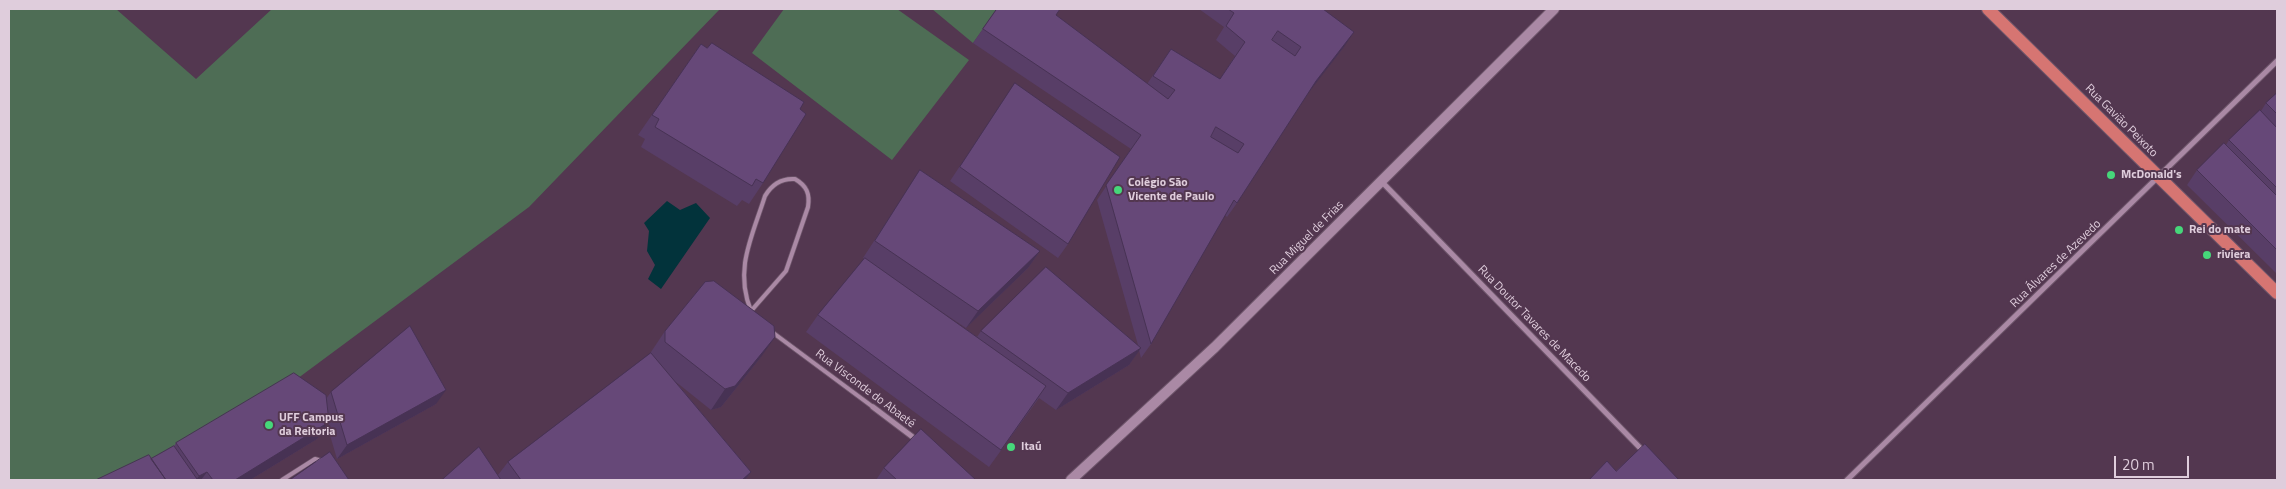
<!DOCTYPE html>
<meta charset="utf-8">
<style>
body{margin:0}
#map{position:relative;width:2286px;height:489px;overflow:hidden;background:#533750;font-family:"Titillium Web",sans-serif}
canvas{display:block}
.frame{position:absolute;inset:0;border:10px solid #dfcddc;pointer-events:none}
.scale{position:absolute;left:2114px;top:456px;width:75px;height:22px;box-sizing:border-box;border:2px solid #dfcddc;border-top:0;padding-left:6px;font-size:15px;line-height:18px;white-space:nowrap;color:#dfcddc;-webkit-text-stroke:4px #533750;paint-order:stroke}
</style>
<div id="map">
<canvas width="2286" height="489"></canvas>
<div class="frame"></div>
<div class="scale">20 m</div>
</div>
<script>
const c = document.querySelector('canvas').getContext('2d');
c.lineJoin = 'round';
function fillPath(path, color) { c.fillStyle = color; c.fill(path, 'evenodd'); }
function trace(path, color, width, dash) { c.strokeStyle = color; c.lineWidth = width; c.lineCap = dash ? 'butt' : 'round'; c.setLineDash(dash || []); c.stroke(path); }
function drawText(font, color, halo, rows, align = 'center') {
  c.font = font + ' "Titillium Web",sans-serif'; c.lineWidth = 4; c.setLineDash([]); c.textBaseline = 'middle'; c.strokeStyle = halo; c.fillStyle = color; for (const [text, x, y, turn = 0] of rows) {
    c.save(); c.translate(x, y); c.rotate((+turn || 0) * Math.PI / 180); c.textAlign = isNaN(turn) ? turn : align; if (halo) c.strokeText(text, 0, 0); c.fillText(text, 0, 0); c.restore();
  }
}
fillPath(new Path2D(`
 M 9,9 L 116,9 L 196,79 L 272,9 L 720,9 L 529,207 L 282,390 L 128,480 L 9,480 Z
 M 784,9 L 897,9 L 969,60 L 892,160 L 752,53 Z
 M 932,9 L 997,9 L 973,43 Z`), '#4e6d55');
fillPath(new Path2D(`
 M 667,201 L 680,210 L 696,203 L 710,218 L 661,289 L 648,279 L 655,265 L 647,251 L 649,231 L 644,223 Z`), '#02333b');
const lane = new Path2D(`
 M 751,311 L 786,271 L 808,207 C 810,194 807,186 795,179 C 781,178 772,184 765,196 C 752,237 734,269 751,311
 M 772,332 L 873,407
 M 282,480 L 315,459 L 322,461`);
const street = new Path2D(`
 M 1382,182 L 1645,453
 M 873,407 L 918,441
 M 1847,480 L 2277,61`);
const secondary = new Path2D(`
 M 1071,480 L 1215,347 L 1554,9`);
const primary = new Path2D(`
 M 1988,9 L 2277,293`);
trace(lane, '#6d556a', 5.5);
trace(street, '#6d556a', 7);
trace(secondary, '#6d556a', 12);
trace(primary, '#6d556a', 14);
trace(lane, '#aa89a5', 4);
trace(street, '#aa89a5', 5);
trace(secondary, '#aa89a5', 10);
trace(primary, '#d67572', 12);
fillPath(new Path2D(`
 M 997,9 L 1056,15 L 1147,84 L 1171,49 L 1220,79 L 1235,56 L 1216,40 L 1224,27 L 1199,9 L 1323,9 L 1344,47 L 1310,90 L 1237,203 L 1227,217 L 1225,215 L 1151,344 L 1141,358 L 1139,350 L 1129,365 L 1056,410 L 1039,398 L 989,467 L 806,332 L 818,315 L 864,259 L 863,258 L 920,170 L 1040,251 L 1028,268 L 966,328 L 927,302 L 977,337 L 981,331 L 1138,345 L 1097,200 L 1131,149 L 973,43 Z
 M 701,44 L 800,109 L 763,183 L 749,204 L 742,200 L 737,206 L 641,147 L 645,139 L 638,135 Z
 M 1015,83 L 1068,244 L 1058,258 L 950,181 Z
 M 2277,93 L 2277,274 L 2187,185 L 2197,170 L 2226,145 L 2229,140 L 2261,111 L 2266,103 Z
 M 665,331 L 761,357 L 721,407 L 711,410 L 676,382 L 751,472 L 745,480 L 442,480 L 498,475 L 508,462 L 651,353 L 651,352 Z
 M 331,392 L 436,404 L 337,459 L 327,425 L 317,439 L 250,480 L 96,480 L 151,459 L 174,446 L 176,443 L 326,399 Z
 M 884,468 L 976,480 L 876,480 Z`), '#583e67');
fillPath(new Path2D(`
 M 1354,32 L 1344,47 L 1306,96 L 1316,81 Z
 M 1040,251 L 1028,268 L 966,328 L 978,311 Z
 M 775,337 L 761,357 L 721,407 L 711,410 L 725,389 Z
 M 1141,348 L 1129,365 L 1056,410 L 1068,393 Z
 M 446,390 L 436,404 L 337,459 L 347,445 Z
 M 329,422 L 317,439 L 250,480 L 235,480 Z
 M 207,472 L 201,480 L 196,480 L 199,476 Z
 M 751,472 L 745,480 L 742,480 Z`), '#473254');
const building = new Path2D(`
 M 997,9 L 1060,9 L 1056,15 L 1168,99 L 1175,90 L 1153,76 L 1171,49 L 1220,79 L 1245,42 L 1226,26 L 1234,13 L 1228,9 L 1323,9 L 1354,32 L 1316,81 L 1237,203 L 1234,200 L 1151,344 L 1106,185 L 1141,135 L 983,29 ZM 1278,31 L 1301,47 L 1295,56 L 1272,40 ZM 1216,127 L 1244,144 L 1238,153 L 1211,137 Z
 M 712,43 L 804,102 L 800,109 L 806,114 L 763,183 L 756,179 L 752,186 L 655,127 L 659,119 L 652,115 L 701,44 L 707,48 Z
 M 1015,83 L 1120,157 L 1068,244 L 960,167 Z
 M 2277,93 L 2277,114 L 2266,103 Z
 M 2260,110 L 2277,128 L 2277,188 L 2229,140 Z
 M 2224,143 L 2277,196 L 2277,250 L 2197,170 Z
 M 920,170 L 1040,251 L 978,311 L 875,241 Z
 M 865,258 L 1046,386 L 1001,450 L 818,315 Z
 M 1046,267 L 1141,348 L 1068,393 L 981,331 Z
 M 714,281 L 774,326 L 775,337 L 735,386 L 725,389 L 665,342 L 665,331 L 705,282 Z
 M 410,326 L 446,390 L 347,445 L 331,392 Z
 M 651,353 L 751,472 L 742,480 L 521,480 L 508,462 Z
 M 294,373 L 326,395 L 329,422 L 235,480 L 213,480 L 207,472 L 199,476 L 176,443 Z
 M 921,429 L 976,480 L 897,480 L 884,468 Z
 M 1645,444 L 1679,480 L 1589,480 L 1607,461 L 1616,471 Z
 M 174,446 L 197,479 L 198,480 L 166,480 L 151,459 Z
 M 479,447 L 501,480 L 442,480 Z
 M 330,452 L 349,480 L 290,480 Z
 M 149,455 L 166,480 L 96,480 Z`);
fillPath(building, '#664878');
trace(building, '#473254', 1);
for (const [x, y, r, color] of [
 [2111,175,5,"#46d77a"],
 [1118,190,5,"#46d77a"],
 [2179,230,5,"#46d77a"],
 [2207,255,5,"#46d77a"],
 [269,425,5,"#46d77a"],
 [1011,447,5,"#46d77a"]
]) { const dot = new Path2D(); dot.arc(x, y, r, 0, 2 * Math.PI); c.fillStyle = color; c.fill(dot); trace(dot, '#533750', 2); }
drawText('12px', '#dfcddc', '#533750', [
 ["Rua Gavião Peixoto",2121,121,45],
 ["Rua Miguel de Frias",1307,238,-45],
 ["Rua Álvares de Azevedo",2056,264,-44],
 ["Rua Doutor Tavares de Macedo",1534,324,46],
 ["Rua Visconde do Abaeté",865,389,37]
]);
drawText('bold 12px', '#dfcddc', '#533750', [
 ["McDonald's",2121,175],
 ["Colégio São",1128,183],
 ["Vicente de Paulo",1128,197],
 ["Rei do mate",2189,230],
 ["riviera",2217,255],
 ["UFF Campus",279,418],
 ["da Reitoria",279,432],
 ["Itaú",1021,447]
], 'left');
</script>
